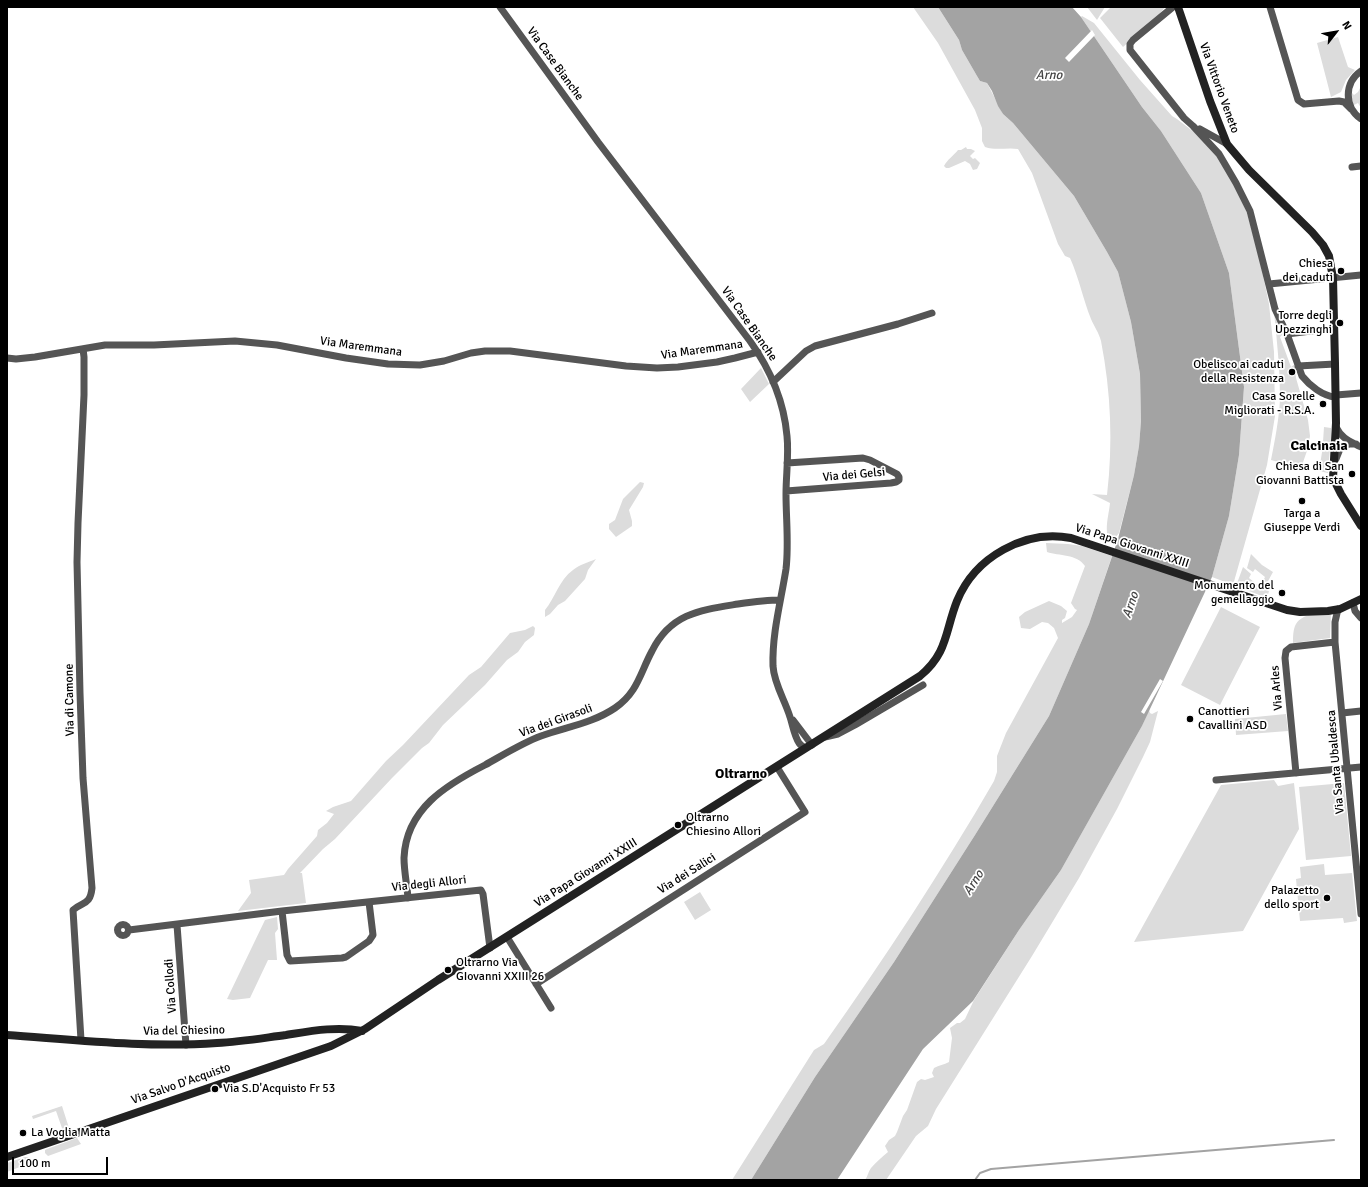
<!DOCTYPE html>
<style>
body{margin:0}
#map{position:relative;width:1368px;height:1187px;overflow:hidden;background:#fff;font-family:Signika,sans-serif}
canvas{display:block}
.frame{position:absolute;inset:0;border:8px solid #000;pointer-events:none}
.north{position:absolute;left:1316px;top:12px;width:40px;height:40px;-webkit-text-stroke:3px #fff;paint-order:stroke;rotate:59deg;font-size:11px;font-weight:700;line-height:16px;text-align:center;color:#000}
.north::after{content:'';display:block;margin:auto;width:14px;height:18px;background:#000;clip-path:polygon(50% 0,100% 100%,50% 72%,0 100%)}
.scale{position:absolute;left:12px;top:1157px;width:96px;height:18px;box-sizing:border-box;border:2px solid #000;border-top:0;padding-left:5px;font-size:12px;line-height:14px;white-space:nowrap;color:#000;-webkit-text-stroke:3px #fff;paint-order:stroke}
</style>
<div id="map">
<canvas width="1368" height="1187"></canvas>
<div class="frame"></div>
<div class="north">N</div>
<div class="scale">100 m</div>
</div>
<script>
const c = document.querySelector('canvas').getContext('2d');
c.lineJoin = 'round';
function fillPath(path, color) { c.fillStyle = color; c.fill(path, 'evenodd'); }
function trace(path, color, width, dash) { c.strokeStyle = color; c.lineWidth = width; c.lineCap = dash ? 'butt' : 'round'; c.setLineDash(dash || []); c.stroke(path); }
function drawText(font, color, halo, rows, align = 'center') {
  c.font = font + ' Signika,sans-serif'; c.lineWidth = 3.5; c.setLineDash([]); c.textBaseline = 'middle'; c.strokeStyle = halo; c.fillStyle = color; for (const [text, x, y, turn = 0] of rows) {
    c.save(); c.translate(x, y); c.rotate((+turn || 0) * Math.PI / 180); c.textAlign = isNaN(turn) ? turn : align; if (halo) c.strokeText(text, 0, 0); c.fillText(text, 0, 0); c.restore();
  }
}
fillPath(new Path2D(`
 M 913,7 L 938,7 L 959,40 L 962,50 L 977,76 L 980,81 L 987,83 L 1003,114 L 1013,123 L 1074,196 L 1107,252 L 1118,272 L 1131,322 L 1140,374 L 1141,421 L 1139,446 L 1134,475 L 1119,533 L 1111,543 C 1103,532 1109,515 1110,503 L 1092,494 L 1107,495 C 1113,444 1111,392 1101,341 C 1099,333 1094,326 1091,319 C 1083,299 1079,278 1070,258 L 1065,256 L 1058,244 L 1032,173 L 1018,149 C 1007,147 997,151 985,147 L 982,141 L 982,128 L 975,110 L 938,43 Z
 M 1087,7 L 1105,7 L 1097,20 Z
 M 1111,7 L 1165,7 L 1159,15 L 1123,47 L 1100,18 Z
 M 1082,16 L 1094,23 L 1140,80 L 1172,116 L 1177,119 L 1203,139 L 1218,157 L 1235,186 L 1247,213 L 1260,261 L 1269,304 L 1274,352 L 1275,416 L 1267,465 L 1233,585 L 1212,577 L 1229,516 L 1239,455 L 1244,387 L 1229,273 L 1201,193 L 1161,131 L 1142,107 L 1081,17 Z
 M 1338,37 L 1348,67 L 1355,70 L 1346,80 L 1341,92 L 1331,97 L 1317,43 Z
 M 1361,86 L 1361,108 L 1358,103 L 1354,105 L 1353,104 L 1350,96 L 1352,93 L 1354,95 L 1358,92 Z
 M 966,147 L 967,149 L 971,149 L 975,151 L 970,156 L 973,159 L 975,158 L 980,163 L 977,169 L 973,170 L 970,164 L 965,161 L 949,168 L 946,168 L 944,166 C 947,160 954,155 958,150 L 961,150 Z
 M 1274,312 L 1283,334 L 1280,337 L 1291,367 L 1295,364 L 1296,378 L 1308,420 L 1310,436 L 1308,448 L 1301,468 L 1271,460 C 1275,440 1279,419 1280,399 C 1280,370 1277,341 1274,312 Z
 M 761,368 L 769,384 L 750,402 L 741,389 Z
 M 1324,427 L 1331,428 L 1331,442 L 1323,442 Z
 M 1323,446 L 1330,448 L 1328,473 L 1319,471 Z
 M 640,482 L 644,483 L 643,487 L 629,510 L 632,521 L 632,526 L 616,537 L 609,529 L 609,524 L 615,520 L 623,499 Z
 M 1046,543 L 1068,544 L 1082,546 L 1112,556 L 1089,624 L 1049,716 L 975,835 L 894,962 L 815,1077 L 751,1180 L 732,1180 L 814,1050 L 824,1044 C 884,959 942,871 994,781 L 997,772 L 997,756 L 1006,733 L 1058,638 L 1054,628 L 1048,623 L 1042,622 L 1030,629 L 1021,628 L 1019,617 L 1025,612 L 1049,601 L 1061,606 L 1067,611 L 1065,618 L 1062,620 L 1062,623 L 1072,617 L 1077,610 L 1075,609 L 1071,603 L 1085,566 C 1077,554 1059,556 1047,552 Z
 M 1251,554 L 1262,565 L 1273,572 L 1267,583 L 1263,581 L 1265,577 L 1255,569 L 1253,572 L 1247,568 Z
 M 596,559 L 588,570 L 585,579 L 565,601 L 558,605 L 550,614 L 545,617 L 545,610 C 555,598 559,580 573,570 C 579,565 589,562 596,559 Z
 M 1243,567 L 1251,574 L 1249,578 L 1259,586 L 1262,582 L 1266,585 L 1265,588 L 1269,591 L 1267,598 L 1236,586 Z
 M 1221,607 L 1260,627 L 1220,705 L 1181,685 Z
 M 1331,612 L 1330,638 L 1293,643 C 1293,637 1293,629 1296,624 C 1303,613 1319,613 1331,612 Z
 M 533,626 L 535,628 L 534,635 L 525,642 L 518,652 L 507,660 L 485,685 L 443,725 L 429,743 L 422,748 L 392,778 L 335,839 L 323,849 L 300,873 L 302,873 L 306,903 L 238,911 L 251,893 L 249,880 L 284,875 L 288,869 L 317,836 L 318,830 L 327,823 L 334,814 L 326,811 L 333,807 L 351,801 L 386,761 L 403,745 L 469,675 L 481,667 L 510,633 L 525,630 Z
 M 1149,710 L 1150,713 L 1152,714 L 1158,711 L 1150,742 L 1143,757 L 1117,809 L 1079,878 L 1032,956 L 936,1109 L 928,1126 L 916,1136 L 886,1180 L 865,1180 C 868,1176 868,1172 871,1168 C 876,1162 882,1157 888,1152 L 885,1146 L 889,1140 L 895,1136 L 897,1132 L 903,1116 L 907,1110 L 917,1082 L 921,1079 L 925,1080 L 934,1077 L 932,1073 L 934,1068 C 939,1065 944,1065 949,1062 L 952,1038 L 950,1028 L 957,1023 L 960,1023 L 965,1019 L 974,1000 L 1019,930 L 1061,870 L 1142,726 Z
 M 1286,714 L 1288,731 L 1236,735 L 1235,719 Z
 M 1274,780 L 1278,786 L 1294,783 L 1299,829 L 1243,931 L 1134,942 L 1221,785 Z
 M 1344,783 L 1351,856 L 1306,860 L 1299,787 Z
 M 1324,864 L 1325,875 L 1352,873 L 1357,921 L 1344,923 L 1343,918 L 1300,921 L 1296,879 L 1301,878 L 1300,867 Z
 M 700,892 L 711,910 L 695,920 L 684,902 Z
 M 277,917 L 278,929 L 275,933 L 277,960 L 268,960 L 250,998 L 233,1000 L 227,999 L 265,920 Z
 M 62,1106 L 69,1128 L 63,1131 L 56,1111 L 33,1119 L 32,1116 Z
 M 77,1138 L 81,1144 L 48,1156 L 45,1153 L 45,1150 L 47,1149 Z
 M 25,1157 L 28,1157 L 30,1163 L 7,1172 L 7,1163 Z`), '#dcdcdc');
fillPath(new Path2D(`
 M 938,7 L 1072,7 L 1081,17 L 1142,107 L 1161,131 L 1201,193 L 1229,273 L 1244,387 L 1239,455 L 1229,516 L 1212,577 L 1142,726 L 1061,870 L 1019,930 L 973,1001 L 923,1049 L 837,1180 L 751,1180 L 815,1077 L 894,962 L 975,835 L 1049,716 L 1089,624 L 1118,539 L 1134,475 L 1139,446 L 1141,421 L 1140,374 L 1131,322 L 1118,272 L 1107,252 L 1074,196 L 1013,123 L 1003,114 L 998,106 L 992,91 L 987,83 L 980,81 L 977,76 L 962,50 L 959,40 Z`), '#a3a3a3');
fillPath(new Path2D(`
 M 1092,30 L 1095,35 L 1069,62 L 1065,58 Z
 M 1160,679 L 1163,681 L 1144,714 L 1141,712 Z`), '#fff');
trace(new Path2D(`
 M 975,1180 L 980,1173 L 991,1169 L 1334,1140`), '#a3a3a3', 2);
trace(new Path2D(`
 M 1319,330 L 1328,329`), '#d9d9d9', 7, [7, 3.5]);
trace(new Path2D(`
 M 500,7 L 598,142 L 750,341 C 770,369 784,402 787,436 C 789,455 786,475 786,494 C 786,519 789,545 786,569 C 781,601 772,633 773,666 C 774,684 785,700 790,717 C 793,726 794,735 799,743 C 801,746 803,747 806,748
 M 1173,7 L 1133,40 L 1130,44 L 1130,50 L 1184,118 L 1193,126 L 1219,154 L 1236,183 L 1250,211 L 1275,309 L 1287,334 L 1302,376 C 1310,386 1323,396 1335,397
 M 1270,7 L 1298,100 L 1304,104 L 1339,101 L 1344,102 L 1351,109
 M 1361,71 C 1344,83 1344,107 1361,119
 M 1200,129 L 1227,144
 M 1352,167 L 1361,166
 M 1269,284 L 1361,275
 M 1287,334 L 1319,330
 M 7,358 L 16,359 L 35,357 L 105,345 L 154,345 L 235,341 L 277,345 L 346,358 L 388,364 L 420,365 L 444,361 L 471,353 L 485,351 L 510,351 L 626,366 L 657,368 L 678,367 L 717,362 L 735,358 L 758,352
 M 1298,366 L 1335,364
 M 773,382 L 806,351 L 815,346 L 898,324 L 932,313
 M 1336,395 L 1361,393
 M 1336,427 C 1342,439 1350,441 1361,447
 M 1336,459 L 1340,449 L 1349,444 L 1356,444
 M 786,491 L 891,483 L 896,482 L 899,480 L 899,477 L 897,474 L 870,460 L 863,458 L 787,463
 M 1353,603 L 1355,611 L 1361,618
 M 1338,609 L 1335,622 L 1335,642 L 1361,914
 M 1342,713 L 1361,711
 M 793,720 L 812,745
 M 825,737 L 838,734 L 855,725 L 923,685
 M 1296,773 L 1285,658 L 1286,651 L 1291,647 L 1335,642
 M 1216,780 L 1361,767
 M 408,898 C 407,885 404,871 404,858 C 406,809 446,785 485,765 C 503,755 522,743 541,736 C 566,727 593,723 615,708 C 638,692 640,673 652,651 C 671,613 701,610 738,604 C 752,602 766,600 780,600
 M 282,911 L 287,955 L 290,961 L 342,958 L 346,957 L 369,941 L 373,935 L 369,902
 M117.5 930a5.5 5.5 0 1 1 11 0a5.5 5.5 0 1 1-11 0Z
 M 177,925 L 186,1045
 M 129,930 L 282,911 L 481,890 L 483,894 L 490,948
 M 507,937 L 551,1008
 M 536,984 L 805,812 L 777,767
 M 81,1040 L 73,910 C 83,901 90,906 92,888 L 83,778 L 80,693 L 77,562 L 78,523 L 84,395 L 84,357 L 83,349`), '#555', 7);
trace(new Path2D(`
 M 1178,7 L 1210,101 L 1227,144 L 1249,170 L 1312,232 L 1323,245 L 1329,256 L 1333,278 L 1335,364 L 1336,423 L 1333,478 L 1341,494 L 1361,526
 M 7,1035 C 77,1040 147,1048 217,1043 C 240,1042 263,1038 286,1035 C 311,1031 337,1026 362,1031
 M 7,1157 L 331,1046 L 365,1029 L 438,980 L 920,676 C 948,653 945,631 957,601 C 975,557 1025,529 1071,538 L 1287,610 L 1300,612 L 1328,611 L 1340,609 L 1361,599`), '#222', 8);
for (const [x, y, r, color] of [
 [1341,271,4,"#000"],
 [1340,323,4,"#000"],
 [1292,372,4,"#000"],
 [1323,404,4,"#000"],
 [1352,474,4,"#000"],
 [1302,501,4,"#000"],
 [1282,593,4,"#000"],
 [1190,719,4,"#000"],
 [678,825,4,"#000"],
 [1327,898,4,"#000"],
 [448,970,4,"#000"],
 [215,1089,4,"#000"],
 [23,1133,4,"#000"]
]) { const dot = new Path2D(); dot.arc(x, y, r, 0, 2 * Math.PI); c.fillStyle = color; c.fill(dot); trace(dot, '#fff', 1.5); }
drawText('12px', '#000', '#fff', [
 ["Via Case Bianche",555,64,54],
 ["Via Vittorio Veneto",1219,88,70],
 ["Via Case Bianche",749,324,55],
 ["Via Maremmana",361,347,8],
 ["Via Maremmana",702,350,-8],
 ["Via dei Gelsi",854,475,-5],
 ["Via Papa Giovanni XXIII",1132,546,18],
 ["Via Arles",1277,688,-95],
 ["Via di Camone",70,700,-91],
 ["Via dei Girasoli",556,721,-20],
 ["Via Santa Ubaldesca",1336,762,-95],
 ["Via Papa Giovanni XXIII",586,873,-32],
 ["Via dei Salici",687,874,-32],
 ["Via degli Allori",429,884,-6],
 ["Via Collodi",171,986,-94],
 ["Via del Chiesino",184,1031,-1],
 ["Via Salvo D'Acquisto",181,1084,-19]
]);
drawText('12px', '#000', '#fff', [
 ["Chiesa",1333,264],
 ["dei caduti",1333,278],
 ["Torre degli",1332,316],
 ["Upezzinghi",1332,330],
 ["Obelisco ai caduti",1284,365],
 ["della Resistenza",1284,379],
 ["Casa Sorelle",1315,397],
 ["Migliorati - R.S.A.",1315,411],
 ["Chiesa di San",1344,467],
 ["Giovanni Battista",1344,481],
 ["Targa a",1302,514,"center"],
 ["Giuseppe Verdi",1302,528,"center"],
 ["Monumento del",1274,586],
 ["gemellaggio",1274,600],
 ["Canottieri",1198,712,"left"],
 ["Cavallini ASD",1198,726,"left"],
 ["Oltrarno",686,818,"left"],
 ["Chiesino Allori",686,832,"left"],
 ["Palazetto",1319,891],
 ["dello sport",1319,905],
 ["Oltrarno Via",456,963,"left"],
 ["GIovanni XXIII 26",456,977,"left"],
 ["Via S.D'Acquisto Fr 53",223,1089,"left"],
 ["La Voglia Matta",31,1133,"left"]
], 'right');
drawText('italic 13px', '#444', '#fff', [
 ["Arno",1049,76],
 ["Arno",1131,605,-71],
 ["Arno",974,883,-58]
]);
drawText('bold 14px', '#000', '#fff', [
 ["Calcinaia",1319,446],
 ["Oltrarno",741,774]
]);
</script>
